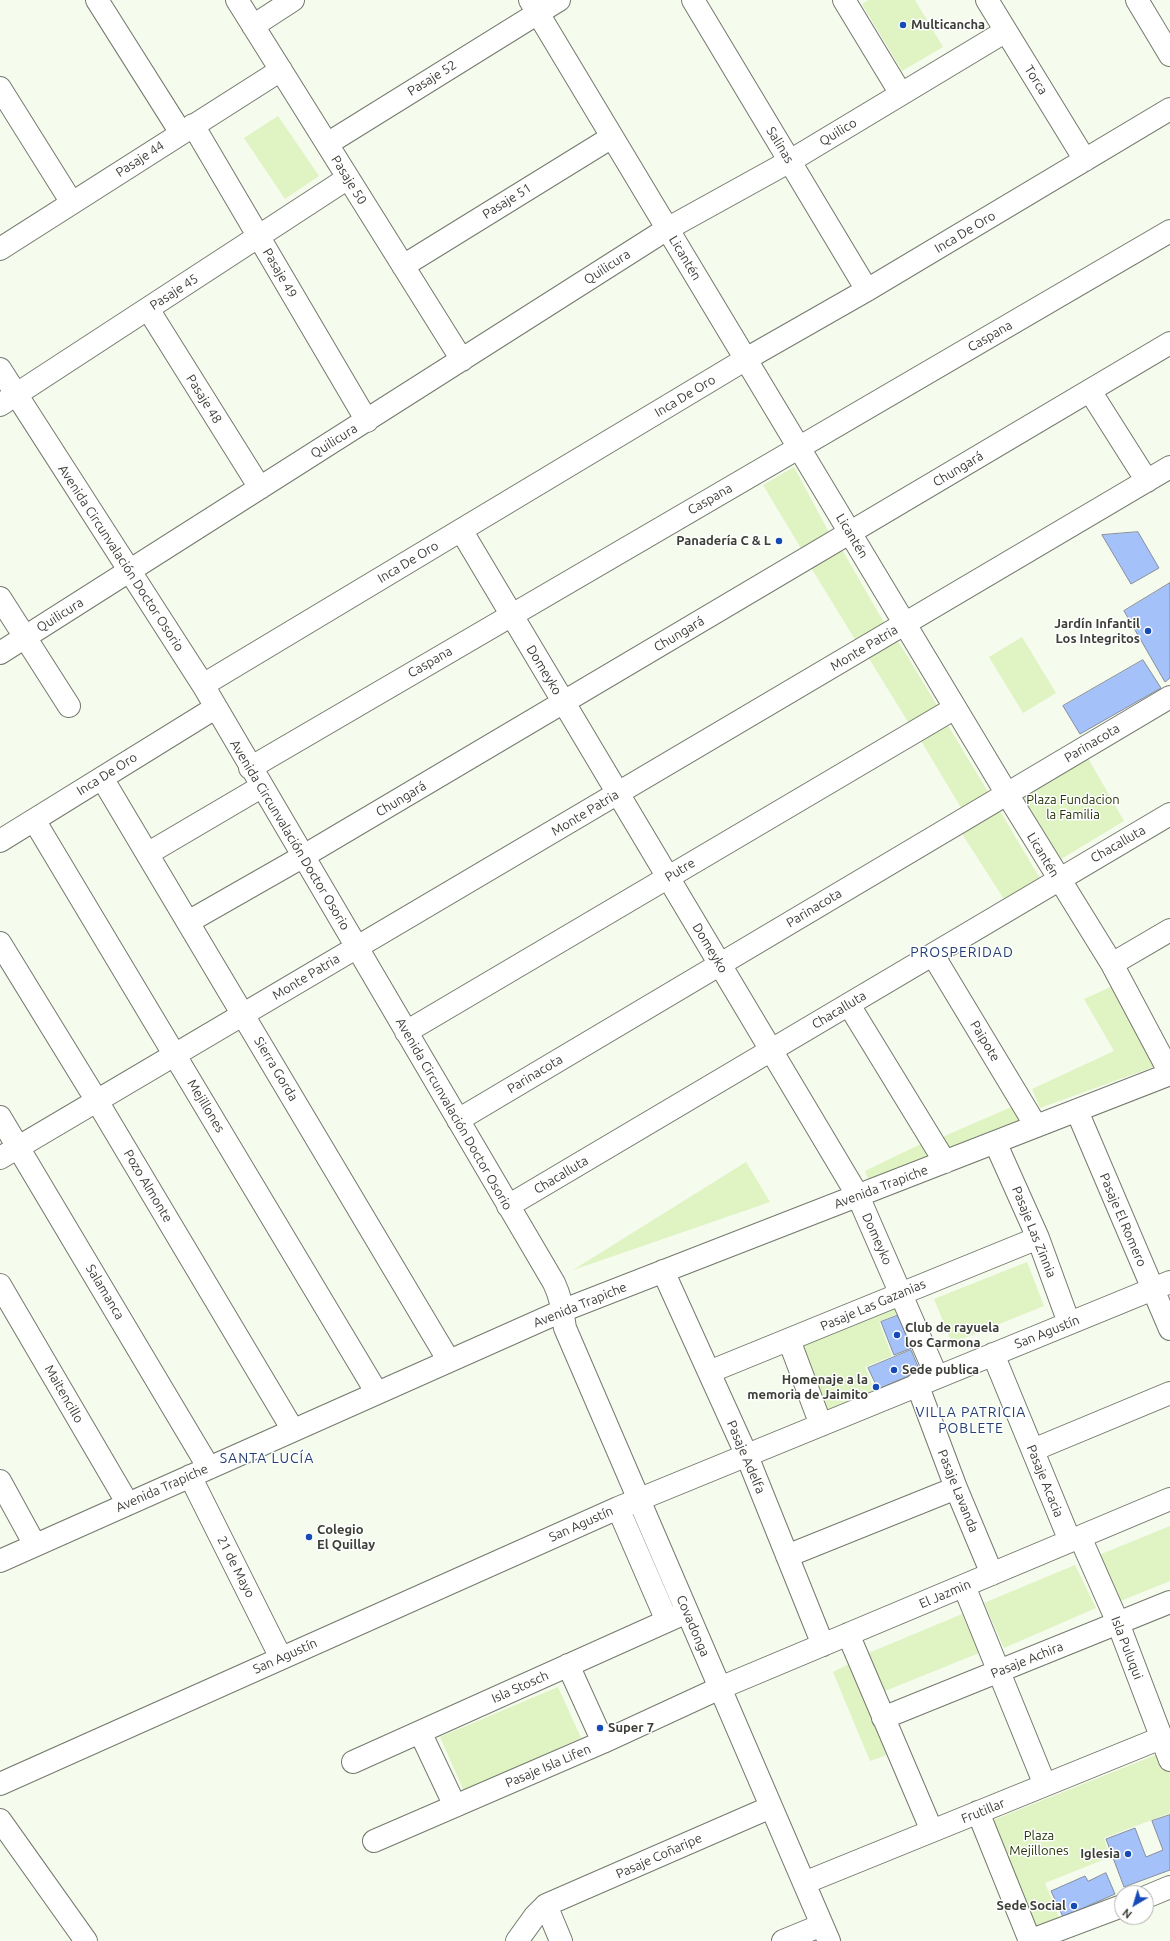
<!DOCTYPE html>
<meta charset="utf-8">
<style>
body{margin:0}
#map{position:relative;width:1170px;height:1941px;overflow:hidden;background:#f5fbed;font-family:Ubuntu,sans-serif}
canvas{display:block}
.north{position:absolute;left:1114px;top:1885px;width:40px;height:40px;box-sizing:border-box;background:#fff;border:1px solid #b1b2af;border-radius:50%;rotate:218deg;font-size:11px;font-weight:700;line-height:16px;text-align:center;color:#3c3e38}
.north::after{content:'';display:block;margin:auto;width:14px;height:18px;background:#164bb7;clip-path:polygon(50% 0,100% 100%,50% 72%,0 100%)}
</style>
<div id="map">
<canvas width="1170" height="1941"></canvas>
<div class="north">N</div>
</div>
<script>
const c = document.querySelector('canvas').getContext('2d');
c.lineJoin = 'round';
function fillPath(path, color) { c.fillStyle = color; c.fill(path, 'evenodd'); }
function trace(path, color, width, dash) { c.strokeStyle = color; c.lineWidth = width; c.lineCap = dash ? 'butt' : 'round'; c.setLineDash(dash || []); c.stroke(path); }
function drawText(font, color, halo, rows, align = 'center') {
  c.font = font + ' Ubuntu,sans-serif'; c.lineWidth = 3; c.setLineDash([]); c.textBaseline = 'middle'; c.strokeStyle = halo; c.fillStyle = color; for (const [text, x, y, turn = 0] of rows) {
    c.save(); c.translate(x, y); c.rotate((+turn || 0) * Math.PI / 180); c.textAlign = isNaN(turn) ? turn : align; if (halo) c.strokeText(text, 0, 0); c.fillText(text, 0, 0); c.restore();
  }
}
fillPath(new Path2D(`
 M 869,0 L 915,0 L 943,47 L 902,71 L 862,4 Z
 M 278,116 L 319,176 L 285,199 L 244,138 Z
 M 794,467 L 832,538 L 805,555 L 763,485 Z
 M 840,546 L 887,628 L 859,646 L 810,566 Z
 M 1022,637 L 1056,693 L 1023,713 L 989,657 Z
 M 898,641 L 938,707 L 910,725 L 868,657 Z
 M 947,724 L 990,795 L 963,811 L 920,739 Z
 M 1085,753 L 1124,821 L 1061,859 L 1020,792 Z
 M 997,806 L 1045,887 L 1009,907 L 959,829 Z
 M 1113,986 L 1156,1066 L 1040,1108 L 1032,1089 L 1114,1051 L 1084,999 Z
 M 1016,1105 L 1025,1120 L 948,1151 L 940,1138 Z
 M 927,1141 L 934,1157 L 870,1184 L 865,1171 Z
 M 746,1162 L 770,1202 L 573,1270 Z
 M 1027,1262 L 1044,1306 L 952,1343 L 934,1299 Z
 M 900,1294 L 906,1310 L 879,1322 L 892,1356 L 865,1367 L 878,1399 L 822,1422 L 791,1341 Z
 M 1170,1526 L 1170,1581 L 1118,1602 L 1099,1555 Z
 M 1075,1565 L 1096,1608 L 1004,1648 L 984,1603 Z
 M 962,1614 L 979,1653 L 880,1693 L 864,1655 Z
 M 851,1663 L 887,1755 L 870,1761 L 833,1672 Z
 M 558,1687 L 581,1738 L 464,1791 L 440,1737 Z
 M 1163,1752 L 1170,1773 L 1170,1813 L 1104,1838 L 1110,1857 L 1045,1883 L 1060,1920 L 1031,1932 L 986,1823 Z`), '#dff3c3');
const building = new Path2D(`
 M 1138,532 L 1159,568 L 1131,584 L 1102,535 Z
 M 1170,583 L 1170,678 L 1165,682 L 1124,611 Z
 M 1143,660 L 1161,688 L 1080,734 L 1063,706 Z
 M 899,1315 L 912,1348 L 894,1355 L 881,1322 Z
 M 911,1350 L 920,1371 L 878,1389 L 868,1368 Z
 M 1170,1815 L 1170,1870 L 1124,1887 L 1106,1839 L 1135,1828 L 1146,1857 L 1163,1850 L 1152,1821 Z
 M 1106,1873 L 1115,1894 L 1063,1917 L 1051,1891 L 1085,1876 L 1088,1881 Z`);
fillPath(building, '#a4c2f9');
trace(building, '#878e9a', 1);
const minor = new Path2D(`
 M 97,0 L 181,133
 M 237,0 L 462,360
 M 530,0 L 1007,794 L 1112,964 L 1170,1073
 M 693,0 L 867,290
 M 844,0 L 901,94
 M 987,0 L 1085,160
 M 1137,0 L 1170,55
 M 253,26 L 293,0
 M 0,88 L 72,203
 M 193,125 L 367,421
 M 327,144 L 559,0
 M 0,249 L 281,70
 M 403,266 L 612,137
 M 148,309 L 260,488
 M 0,369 L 203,685 L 554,1283 C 562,1300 562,1311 565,1328 L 829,1941
 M 1090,391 L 1147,481
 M 0,405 L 348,178
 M 461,530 L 858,1196 L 937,1377
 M 0,598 L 69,706
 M 0,653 L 667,229 L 790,161 L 1006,31
 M 203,685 L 746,359 L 867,290 L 1170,109
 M 250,768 L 1170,231
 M 102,778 L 449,1361
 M 34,820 L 377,1393
 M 0,841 L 215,708
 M 147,854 L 261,787
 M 188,922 L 302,857 L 1170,343
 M 0,943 L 97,1101 L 293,1430
 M 933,955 L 1036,1126
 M 1112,964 L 1170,930
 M 849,1005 L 945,1162
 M 406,1032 L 955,708
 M 1077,1111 L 1170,1329
 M 0,1117 L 209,1468
 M 458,1120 L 1170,697
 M 995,1142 L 1038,1238 L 1069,1323
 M 0,1158 L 1170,467
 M 508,1206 L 1170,814
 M 663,1271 L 747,1456 L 823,1645
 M 0,1285 L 128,1504
 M 789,1340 L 821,1425
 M 993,1354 L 1070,1541
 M 709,1372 L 1038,1238
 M 917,1384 L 956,1488 L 992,1574
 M 1033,1450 L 1170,1393
 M 190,1476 L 281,1658
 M 0,1481 L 35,1545
 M 618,1508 L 667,1621
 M 1080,1537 L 1118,1623 L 1170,1760
 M 787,1556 L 956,1488
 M 0,1561 L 564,1310 L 1170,1074
 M 964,1586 L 1045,1785
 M 848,1634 L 932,1831
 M 568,1665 L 603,1742
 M 883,1718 L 1170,1602
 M 420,1732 L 455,1806
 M 353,1762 L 687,1612
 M 0,1784 L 618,1508 L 1170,1282
 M 978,1812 L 1030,1941
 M 0,1820 L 86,1941
 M 374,1841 L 603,1742 L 720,1688 L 1170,1499
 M 804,1883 L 1161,1738
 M 1146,1897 L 1170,1887
 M 546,1905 L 561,1941
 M 517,1941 L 535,1916 L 546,1905 L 771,1807
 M 783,1941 L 822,1925
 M 1029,1941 L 1122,1906`);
trace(minor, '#74796d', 24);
trace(minor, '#fff', 22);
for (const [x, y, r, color] of [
 [903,25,4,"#164bb7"],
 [779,541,4,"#164bb7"],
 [1148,631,4,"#164bb7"],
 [897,1335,4,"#164bb7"],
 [894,1370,4,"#164bb7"],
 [876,1387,4,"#164bb7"],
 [309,1537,4,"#164bb7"],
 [600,1728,4,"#164bb7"],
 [1128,1854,4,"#164bb7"],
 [1074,1906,4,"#164bb7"]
]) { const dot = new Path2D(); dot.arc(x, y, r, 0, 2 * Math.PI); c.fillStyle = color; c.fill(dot); trace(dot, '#fff', 1.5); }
drawText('bold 13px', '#3c3e38', '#fff', [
 ["Multicancha",911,25],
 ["Panadería C & L",771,541,"right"],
 ["Jardín Infantil",1140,624,"right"],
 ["Los Integritos",1140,639,"right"],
 ["Club de rayuela",905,1328],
 ["los Carmona",905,1343],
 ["Sede publica",902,1370],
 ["Homenaje a la",868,1380,"right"],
 ["memoria de Jaimito",868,1395,"right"],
 ["Colegio",317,1530],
 ["El Quillay",317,1545],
 ["Super 7",608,1728],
 ["Iglesia",1120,1854,"right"],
 ["Sede Social",1066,1906,"right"]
], 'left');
drawText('13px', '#3c3e38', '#fff', [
 ["Pasaje 52",432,78,-32],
 ["Torca",1036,80,58],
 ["Quilico",838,132,-31],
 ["Salinas",780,145,59],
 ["Pasaje 44",140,159,-33],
 ["Pasaje 50",349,180,58],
 ["Pasaje 51",507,201,-32],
 ["Inca De Oro",965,232,-31],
 ["Licantén",685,258,59],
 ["Quilicura",607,267,-33],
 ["Pasaje 49",280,273,60],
 ["Pasaje 45",174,292,-33],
 ["Caspana",990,336,-30],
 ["Inca De Oro",685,396,-31],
 ["Pasaje 48",204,399,58],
 ["Quilicura",334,441,-32],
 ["Chungará",958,469,-31],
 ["Caspana",710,499,-30],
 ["Licantén",852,536,59],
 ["Avenida Circunvalación Doctor Osorio",121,558,57],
 ["Inca De Oro",408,562,-31],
 ["Quilicura",60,615,-32],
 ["Chungará",679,634,-31],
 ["Monte Patria",864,648,-31],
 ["Caspana",430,662,-30],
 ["Domeyko",544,670,59],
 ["Parinacota",1092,743,-31],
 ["Inca De Oro",107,774,-32],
 ["Chungará",401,799,-31],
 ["Monte Patria",585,813,-31],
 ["Avenida Circunvalación Doctor Osorio",290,835,59],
 ["Chacalluta",1118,844,-30],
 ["Licantén",1043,855,59],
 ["Putre",680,870,-31],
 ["Parinacota",814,908,-31],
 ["Domeyko",710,948,59],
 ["Monte Patria",306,977,-31],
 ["Chacalluta",839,1010,-31],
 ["Paipote",985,1041,59],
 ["Sierra Gorda",276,1069,59],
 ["Parinacota",535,1074,-31],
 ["Mejillones",206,1106,59],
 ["Avenida Circunvalación Doctor Osorio",454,1114,60],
 ["Chacalluta",561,1175,-31],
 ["Pozo Almonte",148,1186,59],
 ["Avenida Trapiche",881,1187,-21],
 ["Pasaje El Romero",1123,1220,67],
 ["Pasaje Las Zinnia",1034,1232,68],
 ["Domeyko",877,1239,66],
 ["Salamanca",105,1292,59],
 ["Avenida Trapiche",580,1305,-22],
 ["Pasaje Las Gazanias",873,1305,-23],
 ["San Agustín",1047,1332,-22],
 ["Maitencillo",64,1394,60],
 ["Pasaje Adelfa",746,1457,67],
 ["Pasaje Acacia",1045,1481,68],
 ["Avenida Trapiche",162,1488,-24],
 ["Pasaje Lavanda",958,1491,68],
 ["San Agustín",581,1524,-24],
 ["21 de Mayo",236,1567,63],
 ["El Jazmin",945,1594,-23],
 ["Covadonga",693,1626,67],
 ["Isla Puluqui",1127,1648,69],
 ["San Agustín",285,1656,-24],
 ["Pasaje Achira",1027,1660,-22],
 ["Isla Stosch",520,1687,-24],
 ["Pasaje Isla Lifen",548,1766,-23],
 ["Frutillar",983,1811,-22],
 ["Pasaje Coñaripe",659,1856,-24]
]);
drawText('13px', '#263508', '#fff', [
 ["Plaza Fundacion",1073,800],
 ["la Familia",1073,815],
 ["Plaza",1039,1836],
 ["Mejillones",1039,1851]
]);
c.letterSpacing = '1px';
drawText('14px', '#223e75', '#fff', [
 ["PROSPERIDAD",962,952],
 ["VILLA PATRICIA",971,1412],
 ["POBLETE",971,1428],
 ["SANTA LUCÍA",267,1458]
]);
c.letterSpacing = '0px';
</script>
